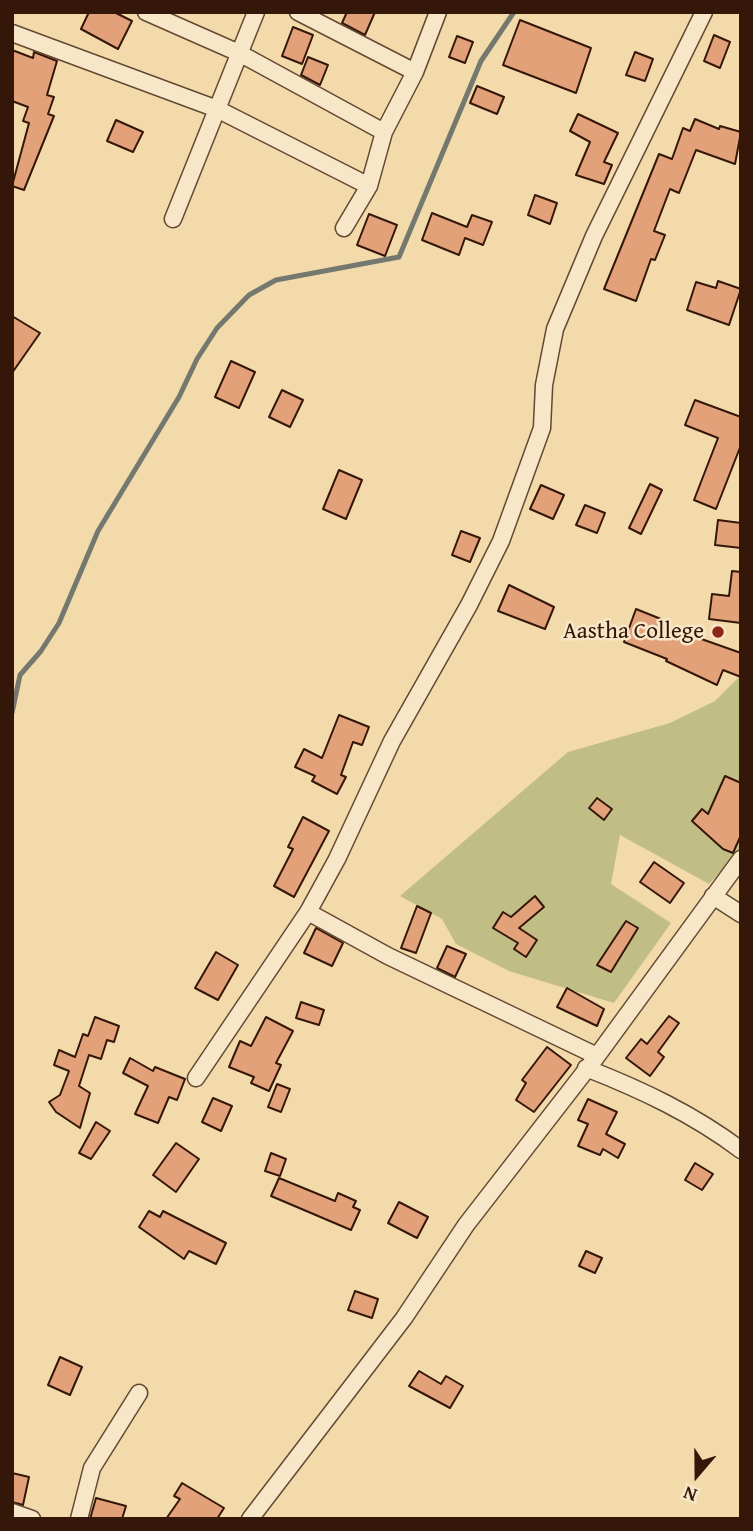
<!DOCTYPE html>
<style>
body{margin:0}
#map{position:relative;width:753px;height:1531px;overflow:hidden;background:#f3daab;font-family:"Gentium Book Plus",serif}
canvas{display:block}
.frame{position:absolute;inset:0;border:14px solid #341709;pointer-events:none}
.north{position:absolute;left:662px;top:1440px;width:70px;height:70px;-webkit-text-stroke:5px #f7e7c8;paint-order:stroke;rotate:200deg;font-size:19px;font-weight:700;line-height:28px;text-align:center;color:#341709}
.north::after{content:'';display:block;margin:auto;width:24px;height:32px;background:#341709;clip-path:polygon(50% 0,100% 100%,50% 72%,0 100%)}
</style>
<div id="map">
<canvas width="753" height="1531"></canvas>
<div class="frame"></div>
<div class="north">N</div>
</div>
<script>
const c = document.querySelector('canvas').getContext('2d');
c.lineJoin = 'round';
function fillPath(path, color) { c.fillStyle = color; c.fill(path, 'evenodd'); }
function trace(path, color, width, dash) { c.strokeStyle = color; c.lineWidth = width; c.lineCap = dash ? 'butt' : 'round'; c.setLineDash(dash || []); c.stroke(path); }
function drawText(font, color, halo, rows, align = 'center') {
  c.font = font + ' "Gentium Book Plus",serif'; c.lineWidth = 5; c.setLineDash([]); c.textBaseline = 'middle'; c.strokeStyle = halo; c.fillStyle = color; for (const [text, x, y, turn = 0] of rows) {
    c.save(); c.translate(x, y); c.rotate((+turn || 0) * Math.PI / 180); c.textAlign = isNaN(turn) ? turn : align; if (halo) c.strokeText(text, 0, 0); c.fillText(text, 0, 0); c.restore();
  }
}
fillPath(new Path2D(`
 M 741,675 L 741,849 L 709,884 L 620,835 L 611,884 L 671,923 L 614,1003 L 509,971 L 456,944 L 442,919 L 400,896 L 568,752 L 670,723 L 715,701 Z`), '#c0be85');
trace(new Path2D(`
 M 12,713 L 20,675 L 41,651 L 59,623 L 98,531 L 179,397 L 197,359 L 217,328 L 249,295 L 276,280 L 399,257 L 481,61 L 514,12`), '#74786e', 5);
const building = new Path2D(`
 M 89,12 L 114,12 L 132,21 L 118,49 L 81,29 Z
 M 347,12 L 375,12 L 365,35 L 342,23 Z
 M 520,20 L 591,48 L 576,93 L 503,65 Z
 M 293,27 L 313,35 L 302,64 L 282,56 Z
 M 714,35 L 730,42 L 720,68 L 704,61 Z
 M 457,36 L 473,42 L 465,63 L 449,57 Z
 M 12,50 L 33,58 L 34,52 L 57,61 L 47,95 L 54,97 L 48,114 L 54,116 L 24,190 L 12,186 L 29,123 L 23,121 L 28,107 L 12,101 Z
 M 635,52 L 653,59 L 645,81 L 626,75 Z
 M 308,57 L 328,65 L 320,85 L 301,75 Z
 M 477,86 L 504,97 L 497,114 L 470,103 Z
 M 578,114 L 618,133 L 604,162 L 612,165 L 604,184 L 576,175 L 590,142 L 570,131 Z
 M 695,119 L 719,129 L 720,126 L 741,132 L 735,164 L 696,150 L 679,193 L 670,189 L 654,231 L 665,235 L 655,260 L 651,259 L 636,301 L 604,289 L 659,154 L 672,159 L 683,128 L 690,131 Z
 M 116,120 L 143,132 L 133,152 L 107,141 Z
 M 535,195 L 557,203 L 550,224 L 528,215 Z
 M 432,213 L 467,227 L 472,215 L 492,222 L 483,245 L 465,238 L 459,255 L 422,240 Z
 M 369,214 L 397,225 L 385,256 L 357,245 Z
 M 718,281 L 741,289 L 729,325 L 687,310 L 696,282 L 716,288 Z
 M 12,316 L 40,333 L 12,373 Z
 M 231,361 L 255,372 L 239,408 L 215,397 Z
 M 282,390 L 303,400 L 290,427 L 269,417 Z
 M 695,400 L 741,417 L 741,445 L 716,509 L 694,500 L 718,438 L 685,425 Z
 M 339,470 L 362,480 L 346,519 L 323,509 Z
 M 650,484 L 662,490 L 641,534 L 629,528 Z
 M 541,485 L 564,495 L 553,519 L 530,509 Z
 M 585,505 L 605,513 L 597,533 L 576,525 Z
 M 718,520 L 741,523 L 741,548 L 715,545 Z
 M 461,531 L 480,538 L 470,562 L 452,555 Z
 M 732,571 L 741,572 L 741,623 L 709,619 L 712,594 L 729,596 Z
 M 509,585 L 554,607 L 545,629 L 498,611 Z
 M 636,609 L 661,619 L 659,624 L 741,653 L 741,677 L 723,670 L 717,685 L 666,661 L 667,659 L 624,642 Z
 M 339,715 L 369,727 L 362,745 L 353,742 L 341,775 L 346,777 L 337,794 L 312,781 L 315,776 L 295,767 L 304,749 L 322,758 Z
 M 725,776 L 741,783 L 741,835 L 733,853 L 723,849 L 692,821 L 702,809 L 708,814 Z
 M 597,798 L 612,809 L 604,820 L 589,808 Z
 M 303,817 L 329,831 L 294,897 L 274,886 L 293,849 L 288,847 Z
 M 654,862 L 684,883 L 670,903 L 640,882 Z
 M 535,896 L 544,907 L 519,928 L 537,940 L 526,957 L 514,949 L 518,943 L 493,928 L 503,912 L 511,917 Z
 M 417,906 L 431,913 L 416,953 L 401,948 Z
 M 626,921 L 638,928 L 611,972 L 597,965 Z
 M 316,928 L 343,943 L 332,966 L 304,953 Z
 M 447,946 L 466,954 L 455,977 L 437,968 Z
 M 216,952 L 238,965 L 218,1000 L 195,988 Z
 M 567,988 L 604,1009 L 597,1026 L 557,1007 Z
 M 301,1002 L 324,1010 L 319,1025 L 296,1018 Z
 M 669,1016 L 679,1023 L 658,1052 L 664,1057 L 650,1076 L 626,1058 L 641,1039 L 647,1044 Z
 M 95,1017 L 119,1026 L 114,1042 L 107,1040 L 101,1059 L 89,1055 L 79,1086 L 90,1093 L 80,1128 L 56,1112 L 49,1102 L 60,1095 L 69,1071 L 54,1065 L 59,1050 L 75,1057 L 83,1034 L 88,1036 Z
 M 266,1017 L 293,1031 L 276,1063 L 281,1065 L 269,1091 L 251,1083 L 254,1077 L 229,1067 L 240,1041 L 251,1046 Z
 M 547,1047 L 571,1065 L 534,1112 L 516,1100 L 526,1083 L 522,1080 Z
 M 130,1058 L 153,1071 L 155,1067 L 185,1079 L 177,1100 L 169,1097 L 158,1123 L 135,1114 L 148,1086 L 123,1073 Z
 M 277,1084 L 290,1089 L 281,1112 L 268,1107 Z
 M 213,1098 L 232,1106 L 221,1131 L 202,1122 Z
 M 588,1099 L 617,1112 L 606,1134 L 625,1144 L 618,1158 L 603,1149 L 600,1155 L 578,1146 L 588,1124 L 578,1120 Z
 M 96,1122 L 110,1131 L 91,1159 L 79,1153 Z
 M 176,1143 L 199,1159 L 176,1192 L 153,1175 Z
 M 271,1153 L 286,1159 L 280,1176 L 265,1171 Z
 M 695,1163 L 713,1174 L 702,1190 L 685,1180 Z
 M 279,1178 L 335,1201 L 338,1193 L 356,1201 L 353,1207 L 360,1210 L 351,1230 L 271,1196 Z
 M 399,1202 L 428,1217 L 417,1238 L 388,1223 Z
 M 149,1211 L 160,1217 L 163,1211 L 226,1243 L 216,1264 L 189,1251 L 184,1259 L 139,1227 Z
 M 586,1251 L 602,1258 L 595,1273 L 579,1266 Z
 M 355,1291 L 378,1299 L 372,1318 L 348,1310 Z
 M 60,1357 L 82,1367 L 70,1395 L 48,1385 Z
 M 419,1371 L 441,1384 L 446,1376 L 463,1386 L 450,1408 L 409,1386 Z
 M 12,1473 L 29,1477 L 23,1505 L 12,1502 Z
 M 182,1483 L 224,1508 L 217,1519 L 166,1519 L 180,1499 L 174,1496 Z
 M 96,1498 L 126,1506 L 122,1519 L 90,1519 Z`);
fillPath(building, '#e3a17a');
trace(building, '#341709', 2);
const street = new Path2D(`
 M 146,12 L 239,53 L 384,132
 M 298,12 L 415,72
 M 12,33 L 217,109 L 369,186
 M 173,219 L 256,12
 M 344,228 L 369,186 L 384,132 L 415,72 L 438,12
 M 713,896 L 741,914
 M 308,912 L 388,956 L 597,1056
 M 586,1068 C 642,1090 693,1114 741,1150
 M 196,1078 L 308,912 L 337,859 L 392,741 L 469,605 L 501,541 L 542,428 L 544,385 L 555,329 L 594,236 L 704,12
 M 12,1512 L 32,1519
 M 79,1519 L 92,1468 L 139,1393
 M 250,1519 L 404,1318 L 466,1225 L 597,1056 L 741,859`);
trace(street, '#644832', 19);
trace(street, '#f7e7c8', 16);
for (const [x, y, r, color] of [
 [718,632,7,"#8f2418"]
]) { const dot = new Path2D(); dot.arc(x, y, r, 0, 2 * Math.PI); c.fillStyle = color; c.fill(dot); trace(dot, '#f7e7c8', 2.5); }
drawText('23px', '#341709', '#f7e7c8', [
 ["Aastha College",704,632]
], 'right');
</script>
